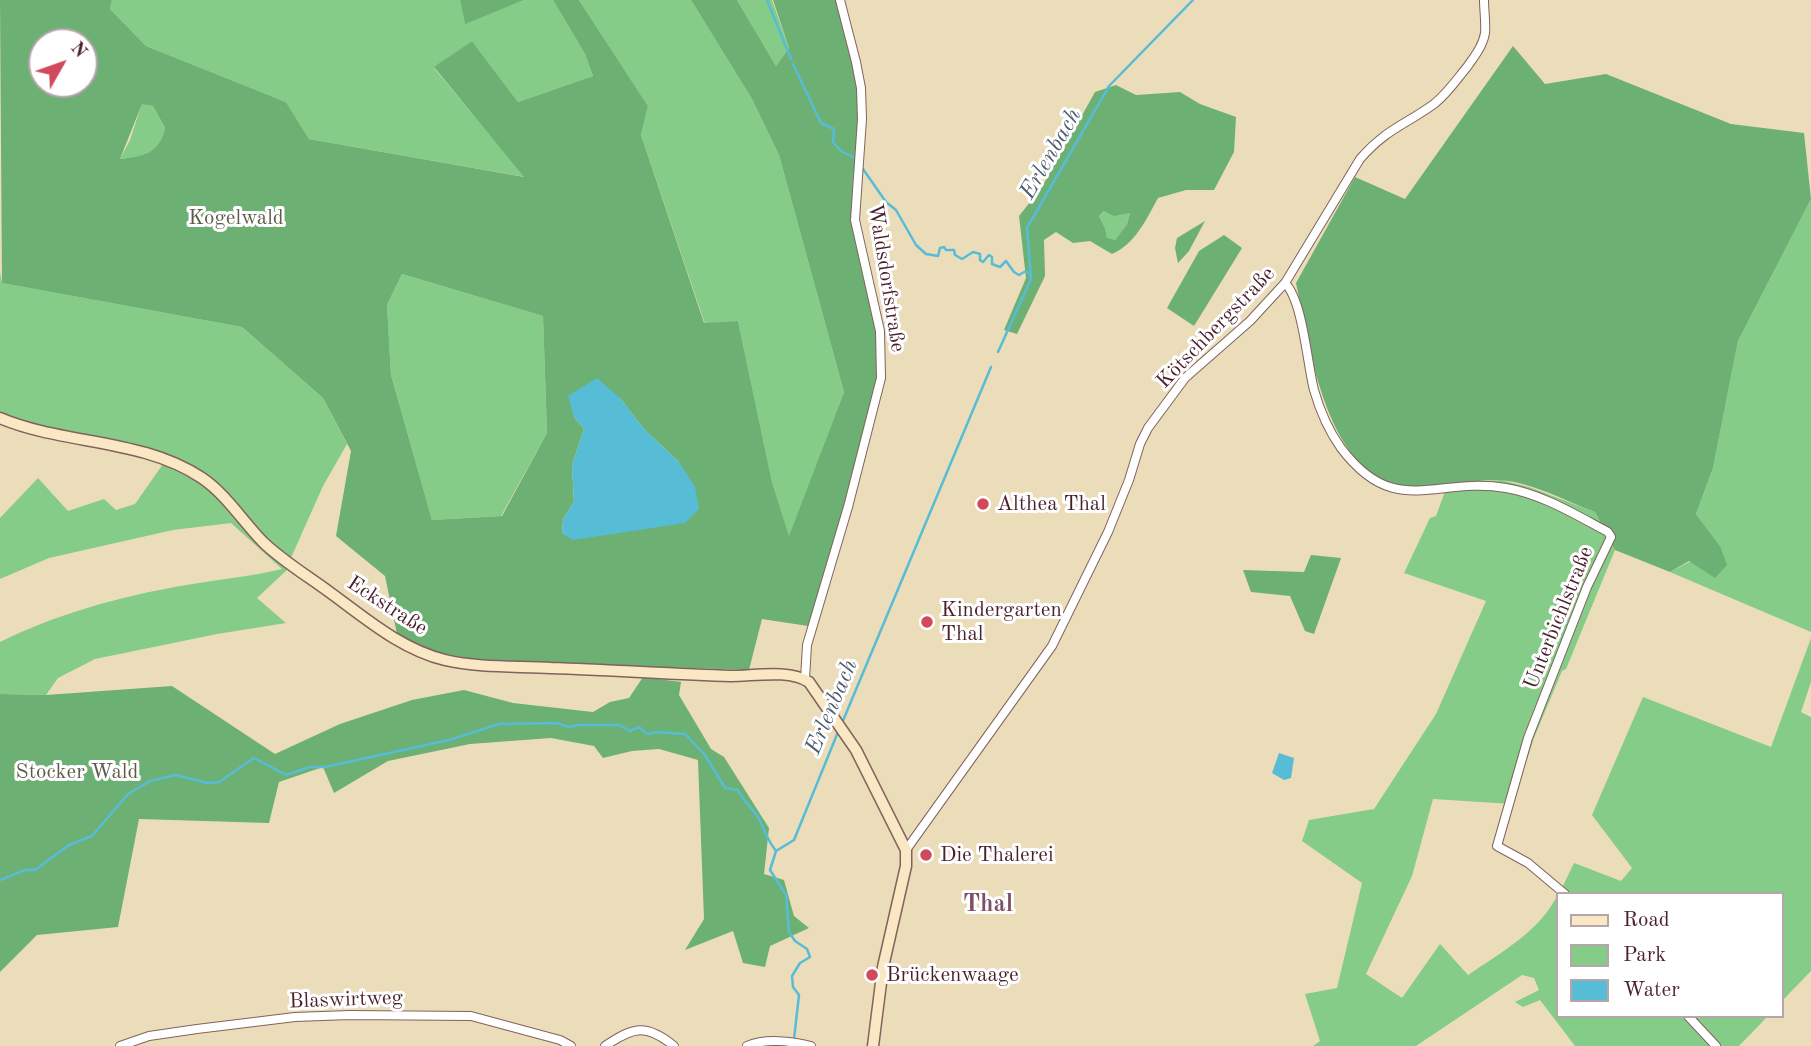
<!DOCTYPE html>
<meta charset="utf-8">
<style>
body{margin:0}
#map{position:relative;width:1811px;height:1046px;overflow:hidden;background:#ebddba;font-family:"Old Standard TT",serif}
canvas{display:block}
.legend{position:absolute;left:1556px;top:892px;width:228px;height:126px;box-sizing:border-box;background:#fff;border:2px solid #b7a5aa;margin:0;padding:9px 12px;list-style:none;font-size:21px;color:#4a1f2b}
.legend li{display:flex;align-items:center;gap:14px;height:35px}
.legend b{width:35px;border:2px solid #b7a5aa}
.north{position:absolute;left:28px;top:28px;width:70px;height:70px;box-sizing:border-box;background:#fff;border:2px solid #b7a5aa;border-radius:50%;rotate:50deg;font-size:19px;font-weight:700;line-height:28px;text-align:center;color:#4a1f2b}
.north::after{content:'';display:block;margin:auto;width:24px;height:32px;background:#d1495b;clip-path:polygon(50% 0,100% 100%,50% 72%,0 100%)}
</style>
<div id="map">
<canvas width="1811" height="1046"></canvas>
<ul class="legend">
<li><b style="height:9px;background:#fae7c3"></b>Road</li>
<li><b style="height:19px;background:#85cc88"></b>Park</li>
<li><b style="height:19px;background:#57bcd5"></b>Water</li>
</ul>
<div class="north">N</div>
</div>
<script>
const c = document.querySelector('canvas').getContext('2d');
c.lineJoin = 'round';
function fillPath(path, color) { c.fillStyle = color; c.fill(path, 'evenodd'); }
function trace(path, color, width, dash) { c.strokeStyle = color; c.lineWidth = width; c.lineCap = dash ? 'butt' : 'round'; c.setLineDash(dash || []); c.stroke(path); }
function drawText(font, color, halo, rows, align = 'center') {
  c.font = font + ' "Old Standard TT",serif'; c.lineWidth = 6; c.setLineDash([]); c.textBaseline = 'middle'; c.strokeStyle = halo; c.fillStyle = color; for (const [text, x, y, turn = 0] of rows) {
    c.save(); c.translate(x, y); c.rotate((+turn || 0) * Math.PI / 180); c.textAlign = isNaN(turn) ? turn : align; if (halo) c.strokeText(text, 0, 0); c.fillText(text, 0, 0); c.restore();
  }
}
fillPath(new Path2D(`
 M 112,0 L 460,0 L 465,23 L 524,0 L 553,0 L 585,54 L 593,76 L 518,102 L 472,41 L 434,68 L 525,177 L 309,139 L 286,102 L 146,46 L 110,9 Z
 M 579,0 L 691,0 L 752,99 L 779,155 L 844,392 L 789,537 L 772,482 L 738,321 L 705,324 L 641,135 L 648,106 Z
 M 737,0 L 772,0 L 789,48 L 776,66 Z
 M 142,103 L 153,106 L 165,128 C 159,154 143,156 120,159 L 130,140 Z
 M 1811,199 L 1811,632 L 1670,572 L 1720,546 L 1696,514 L 1713,468 L 1738,341 Z
 M 1104,211 L 1130,212 L 1127,224 L 1115,240 L 1107,239 L 1105,228 L 1099,216 Z
 M 0,272 L 2,283 L 242,327 L 323,398 L 347,444 L 323,486 L 290,560 L 185,465 L 49,431 L 0,414 Z
 M 402,274 L 543,316 L 547,433 L 501,516 L 432,520 L 391,375 L 387,305 Z
 M 163,464 L 200,483 L 212,492 L 289,568 L 257,598 L 286,623 L 217,634 L 95,659 L 58,678 L 46,695 L 0,694 L 0,642 C 56,614 119,597 180,586 C 214,580 249,577 282,569 L 231,523 L 173,530 L 49,558 L 0,579 L 0,518 L 38,478 L 68,511 L 104,499 L 116,510 L 135,504 Z
 M 1501,480 L 1529,487 L 1595,512 L 1615,550 L 1566,669 L 1562,671 L 1534,738 L 1512,804 L 1433,799 L 1412,876 L 1366,974 L 1402,998 L 1440,944 L 1468,975 C 1500,953 1539,932 1557,896 L 1557,1016 L 1768,1016 L 1739,1046 L 1575,1046 L 1540,1000 L 1523,1007 L 1515,1002 L 1539,990 L 1534,978 L 1522,975 L 1416,1046 L 1313,1046 L 1320,1041 L 1305,994 L 1337,988 L 1362,883 L 1302,841 L 1309,820 L 1374,809 L 1436,714 L 1486,601 L 1404,573 L 1430,518 L 1436,516 L 1444,494 L 1444,484 Z
 M 1811,638 L 1811,682 L 1801,712 L 1811,717 L 1811,971 L 1781,1002 L 1781,894 L 1559,894 L 1574,863 L 1621,881 L 1632,868 L 1592,815 L 1643,697 L 1771,747 Z`), '#85cc88');
fillPath(new Path2D(`
 M 0,0 L 112,0 L 110,9 L 146,46 L 286,102 L 309,139 L 524,177 L 434,67 L 472,41 L 518,102 L 593,76 L 585,54 L 553,0 L 579,0 L 648,106 L 641,135 L 704,323 L 738,321 L 772,482 L 789,536 L 844,392 L 779,155 L 752,99 L 691,0 L 737,0 L 776,66 L 789,48 L 773,0 L 838,0 L 858,88 L 859,154 L 853,174 L 852,219 L 877,332 L 880,355 L 877,378 L 845,505 L 808,626 L 762,619 L 749,670 L 481,661 L 435,652 L 397,634 L 385,576 L 336,536 L 351,451 L 323,398 L 242,327 L 2,283 ZM 42,42 L 84,42 L 84,84 L 42,84 ZM 142,104 L 153,106 L 165,128 C 159,154 143,156 120,159 ZM 402,274 L 543,316 L 547,433 L 502,516 L 432,520 L 391,375 L 387,305 ZM 620,398 L 643,428 L 679,462 L 617,533 L 573,539 L 562,533 L 563,519 L 574,502 L 572,465 L 584,429 L 574,417 Z
 M 460,0 L 524,0 L 465,24 Z
 M 1513,46 L 1545,84 L 1606,74 L 1731,124 L 1804,133 L 1811,199 L 1738,341 L 1713,468 L 1696,514 L 1720,546 L 1727,565 L 1715,578 L 1689,561 L 1670,572 L 1615,550 L 1595,512 C 1565,501 1530,481 1498,480 C 1470,480 1441,488 1413,487 C 1326,484 1310,347 1296,283 L 1355,177 L 1405,199 Z
 M 1116,85 L 1136,95 L 1180,92 L 1200,104 L 1236,117 L 1234,152 L 1214,190 L 1186,190 L 1158,198 C 1146,220 1135,244 1112,254 L 1090,241 L 1073,243 L 1056,232 L 1044,240 L 1045,276 L 1017,334 L 1004,330 L 1026,278 L 1019,216 L 1042,187 L 1095,92 ZM 1104,211 L 1114,216 L 1130,213 L 1127,224 L 1115,240 L 1107,238 L 1105,228 L 1099,216 Z
 M 1205,221 L 1189,251 L 1178,263 L 1175,248 L 1177,238 Z
 M 1224,235 L 1242,248 L 1194,326 L 1167,308 L 1199,251 Z
 M 1311,555 L 1341,558 L 1314,634 L 1305,631 L 1290,596 L 1251,592 L 1243,570 L 1304,572 Z
 M 643,677 L 681,682 L 679,695 L 711,749 L 724,757 L 769,828 L 764,874 L 784,880 L 794,916 L 809,928 L 770,946 L 765,967 L 743,963 L 733,931 L 685,950 L 704,919 L 698,760 L 659,749 L 632,751 L 603,758 L 594,746 L 551,738 L 470,744 L 388,761 L 334,793 L 323,767 L 279,782 L 269,823 L 139,819 L 118,927 L 37,935 L 0,972 L 0,694 L 46,695 L 172,686 L 275,754 L 340,724 L 412,700 L 464,690 L 513,703 L 593,712 L 610,702 L 629,698 Z`), '#6cb074');
fillPath(new Path2D(`
 M 597,378 L 620,398 L 643,428 L 679,462 L 695,487 L 699,509 L 685,523 L 573,540 L 562,533 L 563,519 L 574,502 L 572,465 L 584,429 L 574,417 L 568,396 Z
 M 1279,753 L 1294,758 L 1291,778 L 1284,780 L 1272,773 Z`), '#57bcd5');
trace(new Path2D(`
 M 767,0 L 791,59
 M 793,64 L 821,123 L 834,129 L 833,142 L 841,151 L 853,157
 M 863,169 L 886,202 L 896,210 L 916,245 L 926,254 L 938,256 L 940,248 L 944,247 L 946,250 L 954,250 L 955,255 L 962,259 L 973,252 L 980,254 L 980,260 L 983,262 L 989,255 L 992,257 L 992,264 L 1000,267 L 1006,261 L 1014,272 L 1019,275 L 1026,271 L 1031,275
 M 998,352 L 1031,279 L 1027,228 L 1109,86 L 1193,0
 M 842,723 L 991,367
 M 0,880 L 25,870 L 35,870 L 69,845 L 92,836 L 128,794 L 150,781 L 176,775 L 207,783 L 219,782 L 254,758 L 286,775 L 310,767 L 325,767 L 449,740 L 499,724 L 557,723 L 568,727 L 579,725 L 619,725 L 630,731 L 639,727 L 647,734 L 657,732 L 685,734 L 705,755 L 725,788 L 738,790 C 743,801 753,808 759,819 C 765,831 767,840 776,851
 M 794,1039 L 799,995 L 793,987 L 792,976 L 800,963 L 810,957 L 807,949 L 795,941 L 789,932 L 786,895 L 770,870 L 776,851 L 794,840 L 838,732`), '#57bcd5', 2.5);
const street = new Path2D(`
 M 1285,283 C 1303,301 1307,363 1314,390 C 1320,411 1328,430 1341,448 C 1395,520 1436,476 1506,488 C 1542,494 1576,515 1608,532 L 1611,537 L 1587,587 L 1528,738 L 1497,846 L 1528,863 L 1565,894
 M 805,679 L 807,645 L 848,507 L 881,378 L 880,331 L 855,220 L 862,119 L 861,88 L 856,62 L 840,0
 M 906,850 L 1052,646 L 1108,532 L 1129,480 L 1140,444 L 1148,428 L 1185,378 L 1250,321 L 1285,283 L 1360,159 C 1386,129 1405,125 1434,104 C 1447,94 1457,79 1467,67 C 1474,57 1483,46 1485,33 C 1486,22 1484,11 1484,0
 M 1688,1016 L 1716,1046
 M 120,1046 L 149,1036 L 197,1029 L 295,1017 L 350,1015 L 471,1016 L 560,1040 L 571,1046
 M 605,1046 C 633,1027 646,1023 674,1046
 M 747,1046 C 765,1038 792,1041 811,1046`);
const secondary = new Path2D(`
 M 0,418 C 64,445 142,438 202,478 C 227,495 243,522 264,543 C 283,561 306,575 328,591 C 364,617 400,649 445,660 C 479,668 516,666 551,668 C 611,670 671,674 731,676 C 754,676 789,669 809,682 L 856,750 L 906,850 L 906,866 L 883,967 L 873,1046`);
trace(street, '#82625d', 10);
trace(secondary, '#82625d', 13);
trace(street, '#fff', 8);
trace(secondary, '#fae7c3', 10);
for (const [x, y, r, color] of [
 [983,504,7,"#d1495b"],
 [927,622,7,"#d1495b"],
 [926,855,7,"#d1495b"],
 [872,975,7,"#d1495b"]
]) { const dot = new Path2D(); dot.arc(x, y, r, 0, 2 * Math.PI); c.fillStyle = color; c.fill(dot); trace(dot, '#fff', 2.5); }
drawText('21px', '#5f5c4c', '#fff', [
 ["Kogelwald",236,218],
 ["Stocker Wald",77,772]
]);
drawText('21px', '#4a1f2b', '#fff', [
 ["Waldsdorfstraße",886,278,81],
 ["Kötschbergstraße",1216,328,-46],
 ["Eckstraße",387,606,33],
 ["Unterbichlstraße",1559,618,-68],
 ["Blaswirtweg",346,1000,-2]
]);
drawText('21px', '#4a1f2b', '#fff', [
 ["Althea Thal",997,504],
 ["Kindergarten",941,610],
 ["Thal",941,634],
 ["Die Thalerei",940,855],
 ["Brückenwaage",886,975]
], 'left');
drawText('italic 23px', '#4f5e6f', '#fff', [
 ["Erlenbach",1051,154,-60],
 ["Erlenbach",832,707,-67]
]);
drawText('bold 24px', '#7d5163', '#fff', [
 ["Thal",988,905]
]);
</script>
